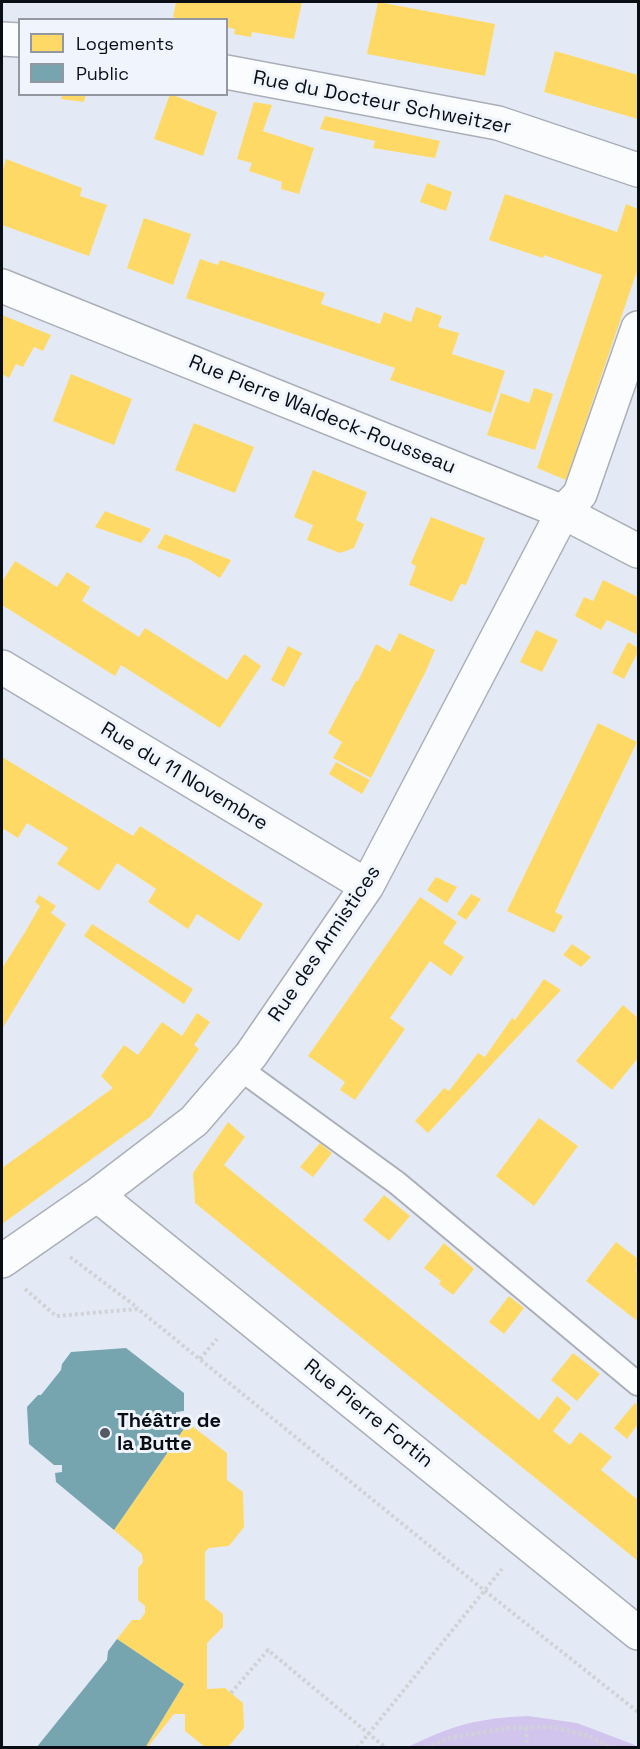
<!DOCTYPE html>
<meta charset="utf-8">
<style>
body{margin:0}
#map{position:relative;width:640px;height:1749px;overflow:hidden;background:#e4eaf5;font-family:"Space Grotesk",sans-serif}
canvas{display:block}
.frame{position:absolute;inset:0;border:3px solid #090d14;pointer-events:none}
.legend{position:absolute;left:18px;top:18px;width:210px;height:78px;box-sizing:border-box;background:#eff4fd;border:2px solid #9398a0;margin:0;padding:8px 10px;list-style:none;font-size:18px;color:#090d14}
.legend li{display:flex;align-items:center;gap:12px;height:30px}
.legend b{width:30px;border:2px solid #9398a0}
</style>
<div id="map">
<canvas width="640" height="1749"></canvas>
<div class="frame"></div>
<ul class="legend">
<li><b style="height:16px;background:#ffd966"></b>Logements</li>
<li><b style="height:16px;background:#76a5af"></b>Public</li>
</ul>
</div>
<script>
const c = document.querySelector('canvas').getContext('2d');
c.lineJoin = 'round';
function fillPath(path, color) { c.fillStyle = color; c.fill(path, 'evenodd'); }
function trace(path, color, width, dash) { c.strokeStyle = color; c.lineWidth = width; c.lineCap = dash ? 'butt' : 'round'; c.setLineDash(dash || []); c.stroke(path); }
function drawText(font, color, halo, rows, align = 'center') {
  c.font = font + ' "Space Grotesk",sans-serif'; c.lineWidth = 6; c.setLineDash([]); c.textBaseline = 'middle'; c.strokeStyle = halo; c.fillStyle = color; for (const [text, x, y, turn = 0] of rows) {
    c.save(); c.translate(x, y); c.rotate((+turn || 0) * Math.PI / 180); c.textAlign = isNaN(turn) ? turn : align; if (halo) c.strokeText(text, 0, 0); c.fillText(text, 0, 0); c.restore();
  }
}
fillPath(new Path2D(`
 M 528,1716 L 577,1723 L 635,1745 L 635,1747 L 408,1747 C 452,1725 479,1718 528,1716 Z`), '#d2c5ed');
fillPath(new Path2D(`
 M 176,2 L 302,2 L 294,39 L 252,32 L 251,37 L 234,34 L 235,29 L 226,27 L 226,20 L 185,20 L 173,17 Z
 M 378,2 L 495,24 L 485,76 L 367,54 Z
 M 555,51 L 638,75 L 638,119 L 544,92 Z
 M 63,94 L 86,94 L 84,102 L 61,99 Z
 M 170,94 L 217,112 L 203,156 L 154,139 Z
 M 254,102 L 272,105 L 263,131 L 314,148 L 299,194 L 281,189 L 282,182 L 249,171 L 252,163 L 237,159 Z
 M 325,116 L 379,128 L 440,141 L 435,158 L 373,148 L 375,141 L 320,129 Z
 M 6,159 L 82,188 L 80,196 L 107,205 L 89,256 L 2,225 L 2,173 Z
 M 427,183 L 452,192 L 446,211 L 420,202 Z
 M 505,194 L 617,232 L 626,204 L 638,209 L 638,268 L 566,480 L 537,468 L 602,275 L 544,255 L 543,258 L 489,240 Z
 M 144,218 L 191,234 L 173,285 L 127,268 Z
 M 200,259 L 218,265 L 220,260 L 325,293 L 321,304 L 380,324 L 384,312 L 411,322 L 416,307 L 442,316 L 438,327 L 459,333 L 452,354 L 505,371 L 491,413 L 390,380 L 395,368 L 186,298 Z
 M 2,315 L 51,335 L 43,351 L 34,347 L 23,367 L 16,364 L 9,378 L 2,374 Z
 M 71,374 L 132,399 L 114,445 L 53,421 Z
 M 534,388 L 553,394 L 535,450 L 487,435 L 501,393 L 529,403 Z
 M 194,423 L 254,447 L 235,493 L 175,470 Z
 M 313,470 L 367,492 L 356,520 L 364,524 L 354,548 L 340,553 L 307,540 L 313,525 L 294,517 Z
 M 105,511 L 125,519 L 151,529 L 141,543 L 95,527 Z
 M 431,517 L 485,538 L 466,585 L 461,584 L 452,602 L 409,585 L 416,566 L 411,563 Z
 M 165,534 L 197,547 L 231,560 L 220,578 L 189,559 L 157,548 Z
 M 15,561 L 57,587 L 67,572 L 90,587 L 82,601 L 139,637 L 145,628 L 227,680 L 244,654 L 261,666 L 220,728 L 121,665 L 115,676 L 2,605 L 2,582 Z
 M 603,580 L 638,597 L 638,635 L 607,620 L 601,630 L 575,616 L 584,597 L 593,601 Z
 M 536,630 L 558,640 L 542,672 L 520,662 Z
 M 399,633 L 435,650 L 426,671 L 371,778 L 333,758 L 342,742 L 328,733 L 356,681 L 358,681 L 376,644 L 390,652 Z
 M 628,642 L 638,648 L 638,652 L 624,679 L 612,673 Z
 M 288,646 L 302,653 L 284,687 L 271,680 Z
 M 598,723 L 637,742 L 555,912 L 563,916 L 554,933 L 507,911 Z
 M 2,757 L 133,836 L 140,826 L 263,904 L 239,941 L 197,914 L 188,929 L 148,902 L 156,889 L 117,863 L 99,891 L 57,864 L 68,848 L 27,823 L 18,838 L 2,828 Z
 M 336,762 L 370,780 L 362,794 L 329,774 Z
 M 436,877 L 457,887 L 447,903 L 427,890 Z
 M 471,894 L 481,899 L 466,920 L 457,914 Z
 M 39,895 L 56,906 L 51,913 L 66,924 L 2,1029 L 2,968 L 24,934 L 40,906 L 35,902 Z
 M 420,897 L 457,922 L 443,943 L 464,957 L 451,976 L 430,961 L 390,1018 L 405,1029 L 355,1100 L 340,1090 L 345,1082 L 308,1056 Z
 M 92,924 L 193,989 L 184,1004 L 84,936 Z
 M 572,944 L 591,957 L 581,967 L 563,955 Z
 M 544,979 L 561,990 L 428,1133 L 415,1121 L 444,1088 L 449,1091 L 478,1053 L 485,1057 L 512,1018 L 515,1020 Z
 M 623,1005 L 638,1018 L 638,1058 L 612,1090 L 576,1061 Z
 M 197,1013 L 210,1022 L 194,1045 L 199,1049 L 150,1117 L 2,1224 L 2,1168 L 113,1088 L 101,1076 L 124,1045 L 138,1055 L 162,1022 L 182,1036 Z
 M 539,1118 L 578,1146 L 534,1206 L 496,1176 Z
 M 228,1122 L 245,1137 L 224,1165 L 539,1420 L 557,1396 L 571,1408 L 553,1431 L 570,1445 L 580,1432 L 612,1457 L 601,1470 L 638,1500 L 638,1561 L 195,1203 L 193,1173 Z
 M 320,1143 L 332,1153 L 313,1177 L 300,1167 Z
 M 384,1195 L 410,1216 L 389,1241 L 363,1220 Z
 M 616,1242 L 638,1259 L 638,1267 L 636,1271 L 638,1273 L 638,1316 L 636,1320 L 586,1281 Z
 M 444,1243 L 474,1269 L 453,1295 L 439,1284 L 441,1281 L 424,1268 Z
 M 509,1296 L 524,1308 L 504,1334 L 489,1322 Z
 M 573,1353 L 600,1374 L 577,1401 L 551,1380 Z
 M 635,1403 L 638,1406 L 638,1424 L 627,1439 L 614,1428 Z
 M 188,1423 L 227,1453 L 227,1480 L 243,1492 L 244,1527 L 229,1546 L 209,1548 L 205,1552 L 205,1599 L 223,1614 L 223,1627 L 207,1643 L 207,1689 L 225,1688 L 243,1703 L 244,1728 L 229,1746 L 205,1747 L 185,1731 L 185,1714 L 174,1714 L 147,1748 L 145,1748 L 184,1684 L 117,1639 L 132,1620 L 140,1620 L 145,1613 L 145,1606 L 138,1600 L 138,1568 L 143,1562 L 142,1554 L 114,1530 Z`), '#ffd966');
fillPath(new Path2D(`
 M 126,1348 L 184,1393 L 184,1411 L 176,1412 L 176,1420 L 185,1420 L 188,1423 L 114,1530 L 56,1482 L 55,1473 L 62,1472 L 62,1465 L 54,1465 L 29,1444 L 27,1407 L 38,1395 L 41,1395 L 61,1370 L 62,1364 L 71,1352 Z
 M 117,1639 L 184,1684 L 145,1748 L 36,1748 L 107,1660 L 108,1651 Z`), '#76a5af');
const lane = new Path2D(`
 M 239,1068 L 397,1183 L 638,1384`);
const street = new Path2D(`
 M 2,39 L 20,40
 M 226,72 L 498,123 L 638,170
 M 2,286 L 563,512 L 638,551
 M 2,667 L 367,886
 M 97,1195 L 638,1633
 M 2,1261 L 97,1195 L 194,1121 L 251,1055 L 367,886 L 563,512 L 580,494 L 638,328`);
trace(lane, '#aaafb7', 26);
trace(street, '#aaafb7', 36);
trace(new Path2D(`
 M 70,1257 L 138,1308
 M 25,1289 L 56,1316 L 138,1309 L 485,1591 L 638,1712
 M 200,1359 L 217,1339
 M 231,1693 L 268,1650 L 386,1748
 M 526,1728 L 527,1748
 M 357,1748 L 502,1569
 M 426,1748 L 449,1738 L 509,1728 L 553,1727 L 589,1736 L 612,1748`), '#d0d2d6', 4, [3, 3]);
trace(lane, '#fbfcfe', 22);
trace(street, '#fbfcfe', 33);
for (const [x, y, r, color] of [
 [105,1433,6,"#565a63"]
]) { const dot = new Path2D(); dot.arc(x, y, r, 0, 2 * Math.PI); c.fillStyle = color; c.fill(dot); trace(dot, '#eff4fd', 2); }
drawText('20px', '#090d14', '#eff4fd', [
 ["Rue du Docteur Schweitzer",382,103,11],
 ["Rue Pierre Waldeck-Rousseau",322,415,22],
 ["Rue du 11 Novembre",184,777,31],
 ["Rue des Armistices",325,944,-56],
 ["Rue Pierre Fortin",368,1414,39]
]);
drawText('bold 20px', '#090d14', '#eff4fd', [
 ["Théâtre de",117,1422],
 ["la Butte",117,1445]
], 'left');
</script>
